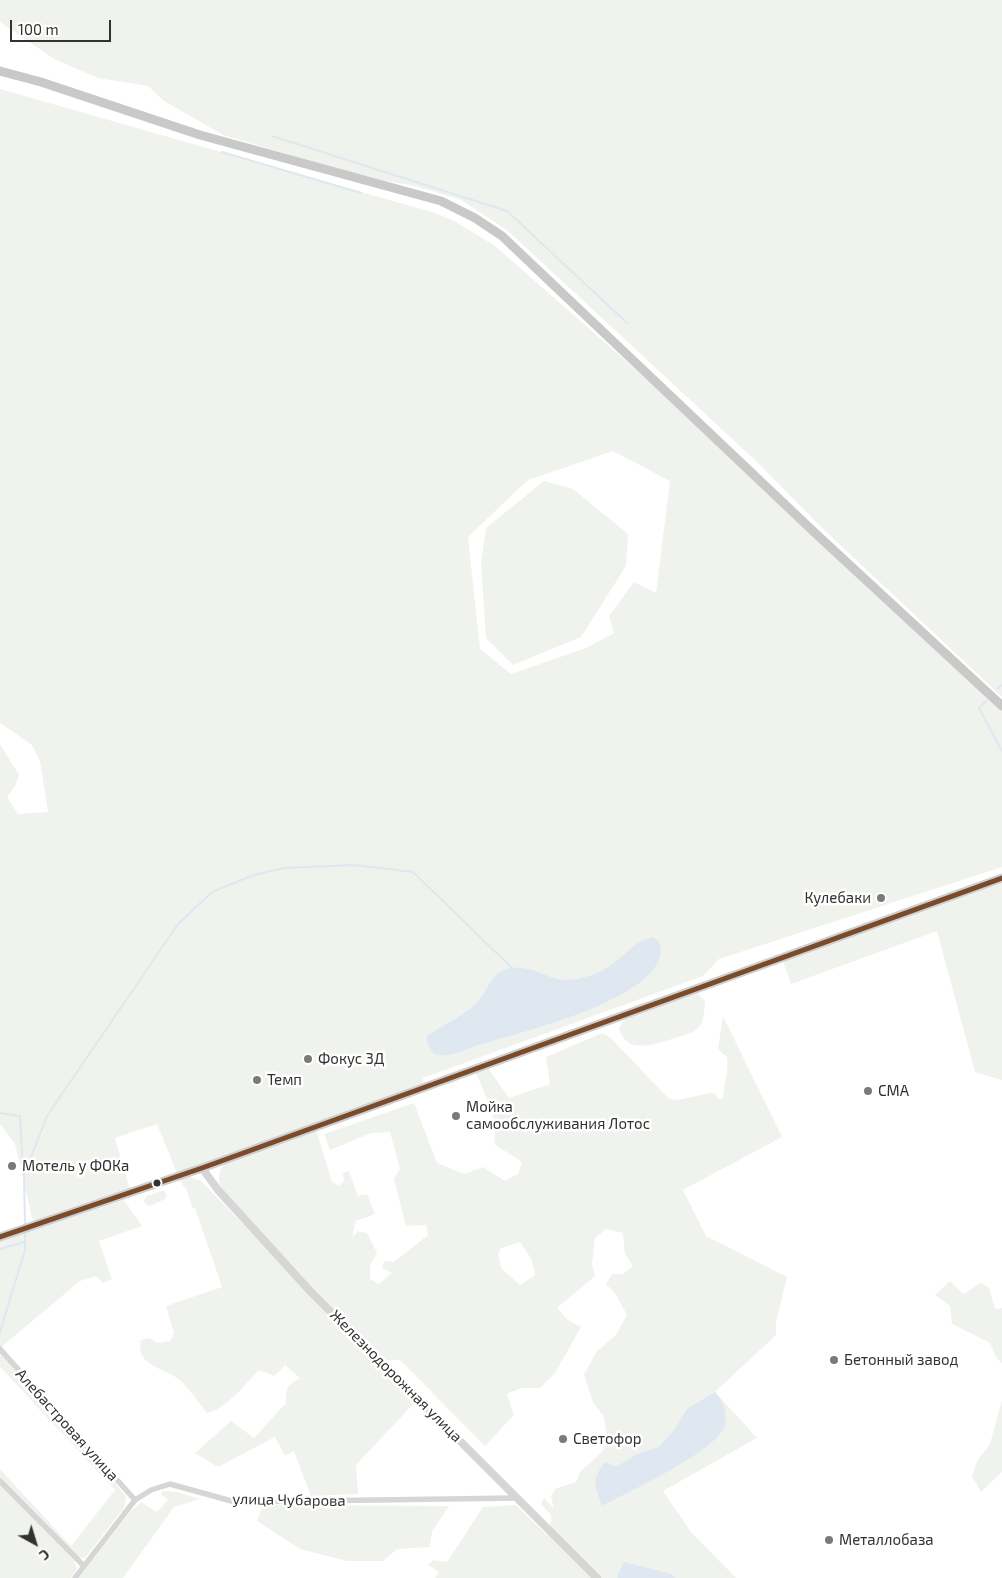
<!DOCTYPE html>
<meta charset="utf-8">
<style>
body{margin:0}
#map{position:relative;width:1002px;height:1578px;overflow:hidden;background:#fff;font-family:"Exo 2",sans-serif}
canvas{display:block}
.north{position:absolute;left:10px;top:1518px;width:50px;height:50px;-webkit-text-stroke:4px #fff;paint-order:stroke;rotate:141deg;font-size:14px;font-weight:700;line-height:20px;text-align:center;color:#323232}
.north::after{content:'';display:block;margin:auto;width:18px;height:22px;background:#323232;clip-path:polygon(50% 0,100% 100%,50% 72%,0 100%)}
.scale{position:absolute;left:10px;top:20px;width:101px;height:22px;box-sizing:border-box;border:2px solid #323232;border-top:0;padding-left:6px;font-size:15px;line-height:18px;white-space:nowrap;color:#323232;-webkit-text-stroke:4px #fff;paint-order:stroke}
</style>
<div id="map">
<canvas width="1002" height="1578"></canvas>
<div class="north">С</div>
<div class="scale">100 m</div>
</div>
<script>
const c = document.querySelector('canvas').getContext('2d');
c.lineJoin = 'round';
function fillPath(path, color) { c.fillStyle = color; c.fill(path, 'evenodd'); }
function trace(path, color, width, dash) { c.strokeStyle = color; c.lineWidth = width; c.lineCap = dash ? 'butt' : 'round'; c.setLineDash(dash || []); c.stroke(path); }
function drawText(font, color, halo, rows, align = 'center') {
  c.font = font + ' "Exo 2",sans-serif'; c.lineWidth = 5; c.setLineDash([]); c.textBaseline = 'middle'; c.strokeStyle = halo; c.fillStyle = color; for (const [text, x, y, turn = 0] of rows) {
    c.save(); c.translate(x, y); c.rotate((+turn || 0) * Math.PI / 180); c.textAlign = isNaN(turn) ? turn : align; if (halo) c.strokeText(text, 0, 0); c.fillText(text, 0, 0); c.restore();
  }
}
fillPath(new Path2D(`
 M 0,0 L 1002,0 L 1002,697 L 819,525 L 756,461 L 507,230 L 461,200 L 419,187 L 360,176 L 223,135 L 164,101 L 148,86 L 98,78 L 54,59 L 0,22 Z
 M 0,89 L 435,213 L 456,222 L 495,246 L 724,447 L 917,633 L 1002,711 L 1002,867 L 719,959 L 703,976 L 423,1078 L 423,1083 L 177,1173 L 157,1124 L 115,1138 L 130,1190 L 33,1222 L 15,1144 L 0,1124 L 0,744 L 19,775 L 15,786 L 7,797 L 18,814 L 48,812 L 40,761 L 32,745 L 0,723 ZM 613,451 L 670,481 L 656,593 L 634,582 L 609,616 L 614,633 L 586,648 L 511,674 L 480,649 L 468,537 L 528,480 Z
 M 544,481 L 573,489 L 628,534 L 626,566 L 581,637 L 513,665 L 486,638 L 481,563 L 486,528 Z
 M 1002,881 L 1002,1080 L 975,1072 L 937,931 L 791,984 L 783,961 Z
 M 697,993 L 705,1001 C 704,1009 705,1020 699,1027 C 693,1034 683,1035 675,1038 C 656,1044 626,1056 619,1028 L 624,1020 Z
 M 723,1016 L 782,1137 L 683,1190 L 706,1236 L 787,1277 L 776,1322 L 776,1335 L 715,1392 L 757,1438 L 663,1491 L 691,1532 L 736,1578 L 435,1578 L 439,1572 L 428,1565 L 433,1560 L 447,1562 L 483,1507 L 516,1505 L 547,1535 L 550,1530 L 551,1515 L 541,1504 L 544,1498 L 554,1509 L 551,1496 L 555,1489 L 576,1482 L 580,1472 L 603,1451 L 607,1439 L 604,1417 L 593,1402 L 584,1375 L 596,1352 L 616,1335 L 627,1315 L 615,1293 L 606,1284 L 612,1274 L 623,1274 L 633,1266 L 625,1254 L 623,1233 L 606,1229 L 595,1238 L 592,1264 L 595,1276 L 557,1308 L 568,1320 L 581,1327 L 555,1373 L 540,1388 L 521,1388 L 507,1394 L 514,1415 L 485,1446 L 400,1360 L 385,1360 L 312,1289 L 221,1189 C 218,1178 217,1171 226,1163 L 316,1129 L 332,1182 L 339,1186 L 344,1181 L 343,1173 L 349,1171 L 358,1196 L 367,1194 L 375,1214 L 356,1221 L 352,1237 L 358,1231 L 367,1233 L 377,1253 L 370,1265 L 370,1279 L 379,1284 L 392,1273 L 382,1268 L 384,1261 L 394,1262 L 428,1235 L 426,1225 L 406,1226 L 394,1179 L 400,1169 L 390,1132 L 371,1133 L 330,1150 L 324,1134 L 414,1103 L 437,1163 L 464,1174 L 483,1167 L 505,1181 L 518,1174 L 522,1162 L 494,1144 C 499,1119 485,1095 476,1073 L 488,1068 L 509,1098 L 550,1084 L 546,1057 L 602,1033 L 610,1037 L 669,1099 L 678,1100 L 710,1093 L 715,1094 L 720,1100 L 723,1098 C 724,1083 729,1072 727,1057 L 718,1050 ZM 520,1242 L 532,1260 L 535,1275 L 520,1285 L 502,1269 L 498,1255 L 501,1248 Z
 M 187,1176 L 201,1181 L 416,1401 L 356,1465 L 358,1494 L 311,1496 L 294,1451 L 285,1456 L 275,1437 L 218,1467 L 195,1453 L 231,1421 L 254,1438 L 286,1403 C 285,1390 288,1383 300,1378 L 285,1365 L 275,1376 L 259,1370 C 245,1384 227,1409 207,1413 C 199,1403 191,1391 182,1382 C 168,1368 134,1367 141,1340 L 150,1338 L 157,1343 L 170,1341 L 174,1333 L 166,1306 L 222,1287 L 195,1208 L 193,1209 L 187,1191 L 179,1179 Z
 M 161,1191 L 164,1191 L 167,1195 L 165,1199 L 151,1206 L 146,1205 L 144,1201 L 146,1196 Z
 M 124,1200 L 142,1226 L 99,1241 L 112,1279 L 103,1283 L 96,1276 L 80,1281 L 0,1348 L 0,1241 Z
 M 950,1281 L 963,1294 L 981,1283 L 989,1288 L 995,1309 L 1002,1308 L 1002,1363 L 997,1359 L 990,1343 L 952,1324 L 950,1306 L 935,1295 Z
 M 0,1351 L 126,1496 L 124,1508 L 85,1558 L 81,1558 L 75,1555 L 0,1478 L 0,1469 L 71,1546 L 115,1490 L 0,1367 Z
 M 1002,1400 L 1002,1472 L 981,1492 L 972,1476 L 977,1461 L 990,1444 Z
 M 0,1484 L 73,1559 L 77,1569 L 71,1578 L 0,1578 Z
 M 162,1491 L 177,1492 L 200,1499 L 174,1507 L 123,1578 L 79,1578 L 130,1512 L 141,1502 L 157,1512 L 168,1500 L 161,1494 Z
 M 263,1505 L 449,1506 L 432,1532 L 430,1547 L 397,1549 L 383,1561 L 347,1561 L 300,1549 L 257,1521 Z`), '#f0f3ed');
fillPath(new Path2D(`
 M 653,937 C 661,942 662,948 660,956 C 651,1000 521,1033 481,1044 C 465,1049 451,1059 434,1054 L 427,1043 L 427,1036 C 443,1025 461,1017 475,1005 C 488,993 490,971 511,968 C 542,965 551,988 585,977 C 593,975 603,971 610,966 C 624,956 636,940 653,937 Z
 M 715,1392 C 723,1401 727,1411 725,1424 C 722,1449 626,1493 602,1506 C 595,1486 591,1480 605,1462 L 616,1467 L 637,1454 L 659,1447 L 674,1430 L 687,1409 Z
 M 624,1562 L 672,1574 L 675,1578 L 618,1578 L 617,1576 Z`), '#dfe7f0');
trace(new Path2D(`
 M 272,136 L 507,211 L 627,323
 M 222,152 L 361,193
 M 998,688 L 1002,685
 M 986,701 L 979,708 L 1002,751
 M 0,1113 L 20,1116 L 23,1174
 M 25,1224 L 24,1175 L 47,1116 L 178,924 L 212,892 L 254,875 L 284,868 L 354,865 L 413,872 L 514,970
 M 0,1249 L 24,1242
 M 0,1332 L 25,1250 L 25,1231`), '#dfe7f0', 2);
trace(new Path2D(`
 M 0,1349 L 135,1500
 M 0,1481 L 84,1566
 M 75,1578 L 135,1500 L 151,1490 L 170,1484 L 235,1502 L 516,1498`), '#d6d6d6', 5.5);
trace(new Path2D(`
 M 202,1168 L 218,1190 L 310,1291 L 597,1578`), '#d6d6d6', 8);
trace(new Path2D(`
 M 0,1237 L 202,1168 L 1002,878`), '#cfcfcf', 9);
trace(new Path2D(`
 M 0,71 L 41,82 L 200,135 L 441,201 L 475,218 L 502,236 L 814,532 L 1002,706`), '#c9c9c9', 9);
trace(new Path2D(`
 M 0,1237 L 202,1168 L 1002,878`), '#7a4b2a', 5);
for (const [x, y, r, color] of [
 [881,898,5,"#7a7a7a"],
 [308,1059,5,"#7a7a7a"],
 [257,1080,5,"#7a7a7a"],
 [868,1091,5,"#7a7a7a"],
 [456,1116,5,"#7a7a7a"],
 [12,1166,5,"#7a7a7a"],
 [157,1183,4.5,"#323232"],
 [834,1360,5,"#7a7a7a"],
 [563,1439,5,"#7a7a7a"],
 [829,1540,5,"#7a7a7a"]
]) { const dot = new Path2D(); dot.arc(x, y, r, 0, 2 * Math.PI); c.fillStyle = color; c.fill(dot); trace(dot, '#fff', 2); }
drawText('15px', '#323232', '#fff', [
 ["Кулебаки",871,898,"right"],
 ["Фокус 3Д",318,1059],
 ["Темп",267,1080],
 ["CMA",878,1091],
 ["Мойка",466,1107],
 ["самообслуживания Лотос",466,1124],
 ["Мотель у ФОКа",22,1166],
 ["Бетонный завод",844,1360],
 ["Светофор",573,1439],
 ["Металлобаза",839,1540]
], 'left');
drawText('15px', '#323232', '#fff', [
 ["Железнодорожная улица",396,1376,45],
 ["Алебастровая улица",67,1425,48],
 ["улица Чубарова",289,1500,1]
]);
</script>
